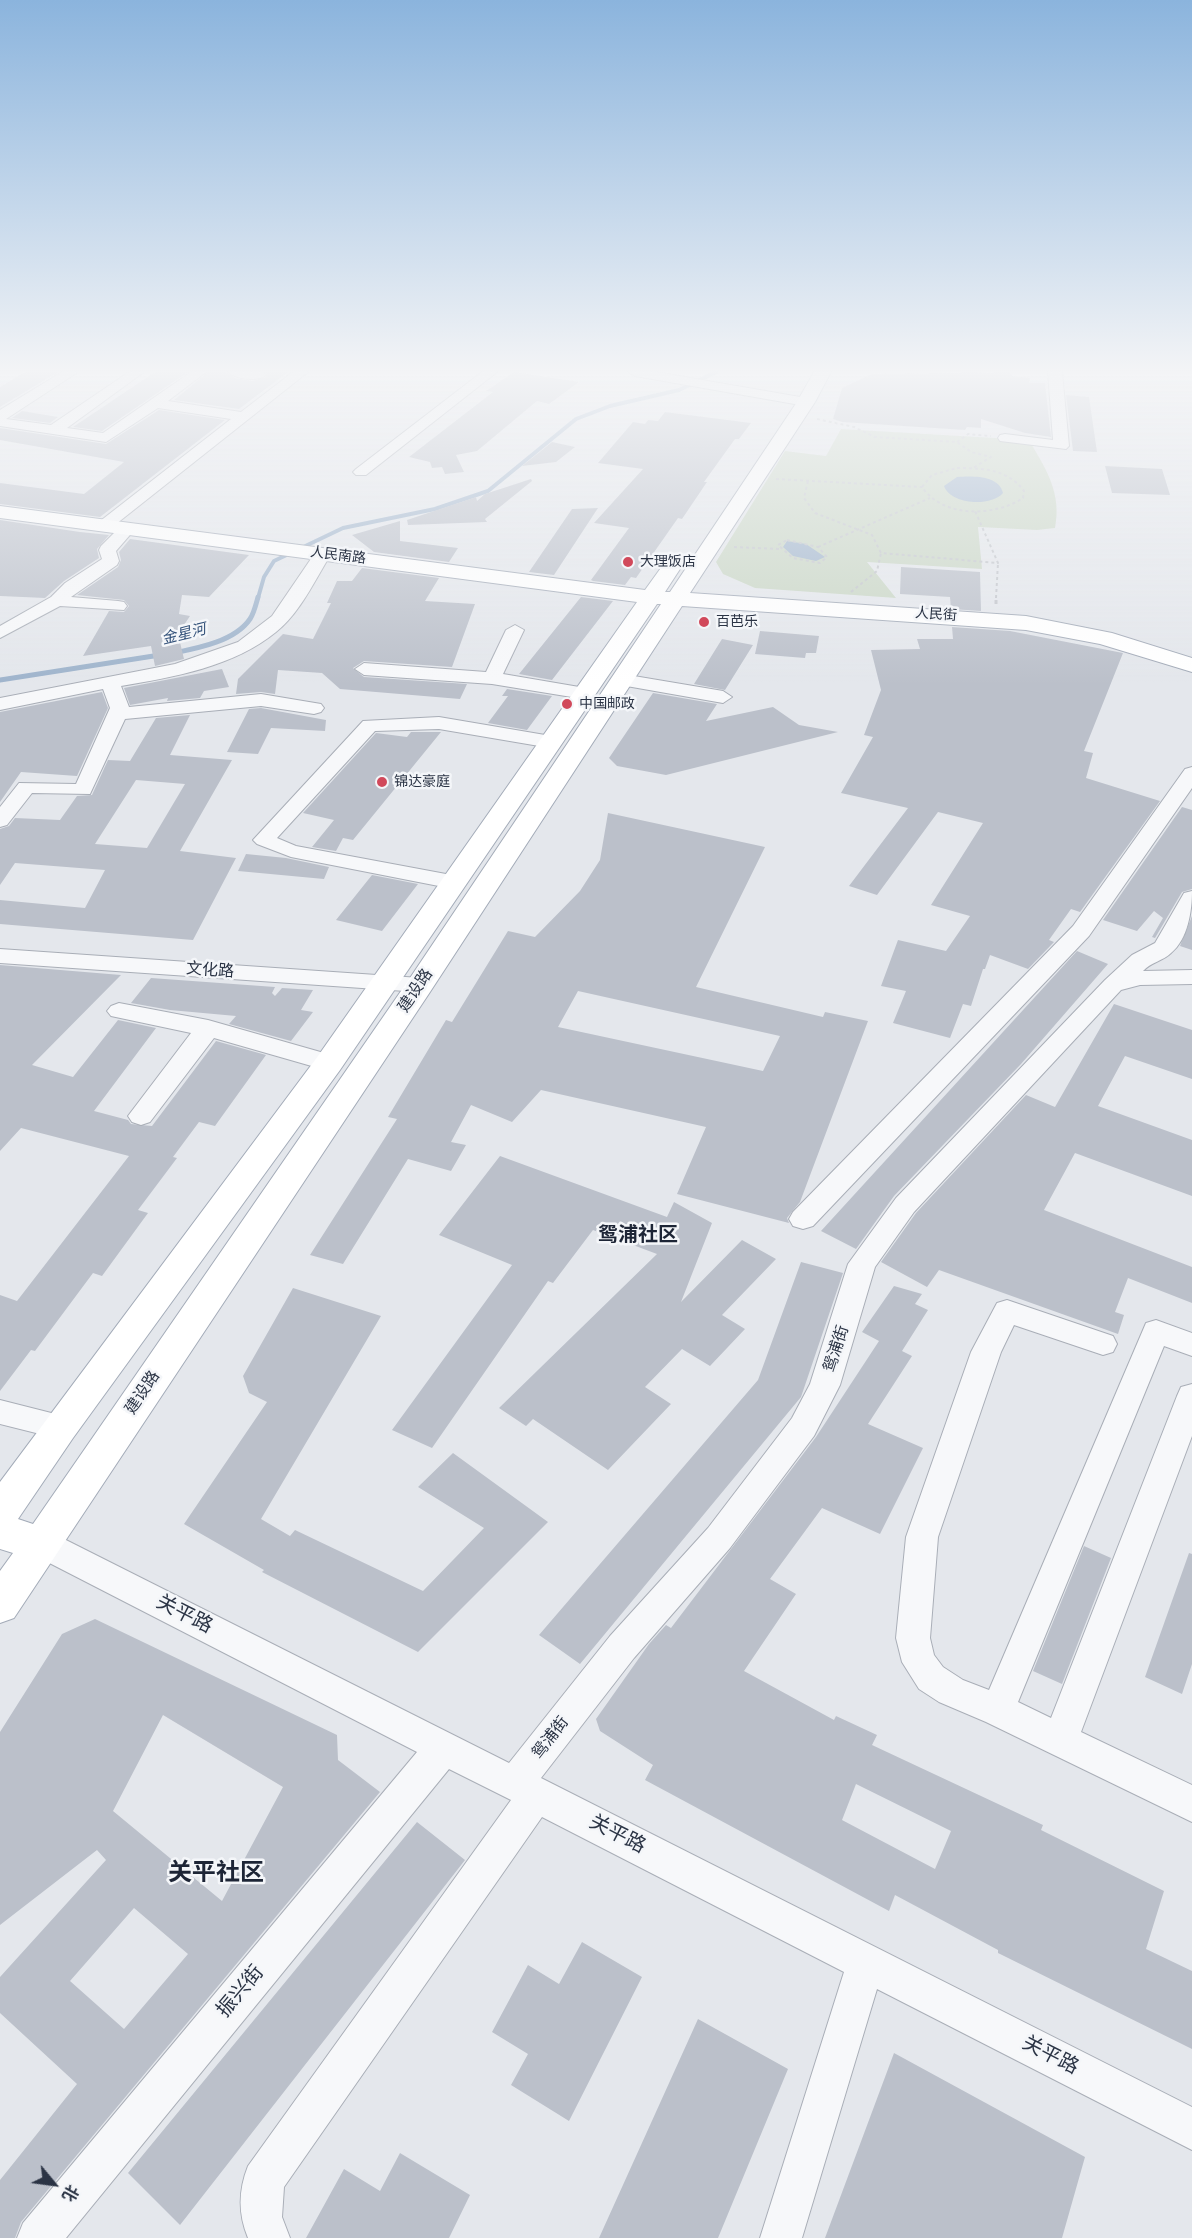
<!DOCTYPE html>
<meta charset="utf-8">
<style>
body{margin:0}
#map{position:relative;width:1192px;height:2238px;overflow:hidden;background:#e4e7ec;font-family:"Roboto Condensed","Noto Sans SC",sans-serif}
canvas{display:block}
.north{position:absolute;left:24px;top:2154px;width:60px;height:60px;-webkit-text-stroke:4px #f4f6f9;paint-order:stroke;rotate:119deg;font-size:16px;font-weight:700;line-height:24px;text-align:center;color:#2b3445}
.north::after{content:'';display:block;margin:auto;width:21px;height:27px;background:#2b3445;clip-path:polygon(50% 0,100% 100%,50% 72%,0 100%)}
</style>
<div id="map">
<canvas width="1192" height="2238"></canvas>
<div class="north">北</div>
</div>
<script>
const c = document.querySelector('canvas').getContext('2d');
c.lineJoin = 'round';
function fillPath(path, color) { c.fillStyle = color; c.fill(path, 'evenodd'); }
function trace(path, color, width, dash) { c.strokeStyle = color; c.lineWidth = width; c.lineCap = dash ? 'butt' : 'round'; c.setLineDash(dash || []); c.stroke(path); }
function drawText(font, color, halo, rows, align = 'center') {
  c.font = font + ' "Roboto Condensed","Noto Sans SC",sans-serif'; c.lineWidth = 5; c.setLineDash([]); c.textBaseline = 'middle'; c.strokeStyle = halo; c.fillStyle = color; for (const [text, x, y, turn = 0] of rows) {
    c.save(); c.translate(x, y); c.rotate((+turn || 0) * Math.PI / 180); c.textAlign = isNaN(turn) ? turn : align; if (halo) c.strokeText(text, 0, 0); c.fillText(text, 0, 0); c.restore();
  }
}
fillPath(new Path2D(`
 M 841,429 L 1029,440 C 1046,469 1062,493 1055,528 L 1037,530 L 978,527 L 982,569 L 867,562 L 896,598 L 755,588 L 723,574 L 716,562 L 785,451 L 826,456 Z`), '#c9d6c5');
fillPath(new Path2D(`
 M 957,477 C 972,476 999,475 1003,493 C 991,507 951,505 944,486 Z
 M 787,541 L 806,544 L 825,557 L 816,561 L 793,556 L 783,547 Z`), '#9fb4cc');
trace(new Path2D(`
 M 258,598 L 264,577 L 274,561 L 343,528 L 435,509 L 488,491 L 576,419 L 610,406 L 679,390 L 716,372`), '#9fb4cc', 4);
trace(new Path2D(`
 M 174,653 C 199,648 235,641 250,619 C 254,613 256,604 258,597
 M 0,680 L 160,655`), '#9fb4cc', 5);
fillPath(new Path2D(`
 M 25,372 L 58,372 L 0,407 L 0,387 Z
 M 155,372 L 188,372 L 102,431 L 73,427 Z
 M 208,372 L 226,372 L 235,378 L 252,381 L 267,377 L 265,372 L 288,372 L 239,409 L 174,400 Z
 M 514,372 L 579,382 L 549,404 L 537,401 L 477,451 L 456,455 L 464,472 L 445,474 L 442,467 L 432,468 L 430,462 L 409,457 L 493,392 L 486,391 Z
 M 1010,372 L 1012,376 L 1030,378 L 1029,383 L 1045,383 L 1051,437 L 1025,433 L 981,419 L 981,428 L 967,427 L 965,430 L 842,422 L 833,419 L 842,388 L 872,374 Z
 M 1066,395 L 1089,397 L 1097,452 L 1073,451 Z
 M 159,410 L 225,420 L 100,517 L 0,504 L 0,483 L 84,494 L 124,462 L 0,440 L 0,428 L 106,444 Z
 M 22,411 L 58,417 L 50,423 L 12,418 Z
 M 665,412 L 751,423 L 739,439 L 735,439 L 704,482 L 707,482 L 682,519 L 678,518 L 636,578 L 631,577 L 625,585 L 593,581 L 591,580 L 629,528 L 594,523 L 643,469 L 598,463 L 633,422 L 645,424 L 648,420 L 658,421 Z
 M 552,442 L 575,447 L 556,462 L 522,466 Z
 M 1105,466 L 1162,469 L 1170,495 L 1112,493 Z
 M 531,479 L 532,481 L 485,519 L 487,522 L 408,525 L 407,520 L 476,497 L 477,501 L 485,494 Z
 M 598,508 L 554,575 L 529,572 L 572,509 Z
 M 0,520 L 80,532 L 109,535 L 97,549 L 99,558 L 64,581 L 45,598 L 0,596 Z
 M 400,521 L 400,541 L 458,548 L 449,562 L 374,552 L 352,535 Z
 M 130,539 L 249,555 L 209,597 L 182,595 L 179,614 L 190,616 L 178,634 L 184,659 L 155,666 L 151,646 L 83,656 L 109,611 L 124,612 L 129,606 L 124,600 L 77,595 L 118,567 L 121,560 L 119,552 Z
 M 901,567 L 980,572 L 981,611 L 951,609 L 950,597 L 900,594 Z
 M 362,568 L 439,578 L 425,601 L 475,604 L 452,667 L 364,661 L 353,668 L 364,677 L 467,684 L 460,699 L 340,689 L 322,673 L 278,670 L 275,694 L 261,692 L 236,694 L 238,679 L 283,634 L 313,639 L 331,603 L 327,603 L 337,581 L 352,581 Z
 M 581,597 L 613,601 L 552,680 L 519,674 Z
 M 952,627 L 1010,631 L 1123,653 L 1084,751 L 1093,753 L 1086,778 L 1160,801 L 1080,912 L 1071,909 L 1049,940 L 1054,942 L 1028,969 L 990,955 L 985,969 L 983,969 L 971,1006 L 963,1004 L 950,1038 L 893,1023 L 906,991 L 881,986 L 898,940 L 946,951 L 970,916 L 931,905 L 983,823 L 938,812 L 877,895 L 849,886 L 908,808 L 841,793 L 873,737 L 864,735 L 881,690 L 871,650 L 920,649 L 917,639 L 953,639 Z
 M 760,631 L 819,636 L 816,653 L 806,653 L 805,658 L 755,654 Z
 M 722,639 L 753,645 L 725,690 L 694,684 Z
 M 222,669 L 229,687 L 204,691 L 200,698 L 167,701 L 168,698 L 130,705 L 124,688 Z
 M 507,689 L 552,696 L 527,730 L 488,723 L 508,696 L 502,696 Z
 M 102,692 L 108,708 L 77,776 L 21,772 L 0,802 L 0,712 Z
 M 653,693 L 717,704 L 706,721 L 773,707 L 799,725 L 838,732 L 666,775 L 617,766 L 609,758 Z
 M 261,708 L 326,720 L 325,731 L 271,728 L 258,754 L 227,752 L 249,709 Z
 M 190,715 L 170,755 L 232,760 L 180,851 L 236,858 L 193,940 L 0,924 L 0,900 L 85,908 L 105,870 L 15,863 L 0,885 L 0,829 L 9,826 L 15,818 L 60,820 L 77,796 L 92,795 L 108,760 L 130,761 L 156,718 ZM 136,780 L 185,784 L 147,848 L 95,844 Z
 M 411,732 L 441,732 L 353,840 L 343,838 L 336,851 L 312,847 L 334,820 L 303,813 L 376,733 L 407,737 Z
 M 1182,807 L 1192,810 L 1192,889 L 1182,892 L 1155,938 L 1152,937 L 1163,918 L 1154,911 L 1137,931 L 1103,920 Z
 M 608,813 L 765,847 L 696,987 L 823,1017 L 825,1012 L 868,1021 L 800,1202 L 787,1218 L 789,1223 L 677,1194 L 706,1127 L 541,1090 L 512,1122 L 471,1105 L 451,1142 L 466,1145 L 451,1171 L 408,1159 L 343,1264 L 310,1255 L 397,1119 L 388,1117 L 446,1020 L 452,1022 L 508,931 L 535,937 L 580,891 L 600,860 ZM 578,991 L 780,1036 L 763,1071 L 558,1027 Z
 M 246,854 L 286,858 L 329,867 L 324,879 L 238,871 Z
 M 372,875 L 418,884 L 382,931 L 336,920 Z
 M 1192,916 L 1192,950 L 1180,946 Z
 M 1077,951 L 1108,964 L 1021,1064 L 894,1196 L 856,1249 L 821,1231 Z
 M 0,965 L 121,975 L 32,1065 L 73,1077 L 118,1020 L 156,1028 L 94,1111 L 128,1120 L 131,1124 L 152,1126 L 216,1041 L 266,1055 L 215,1126 L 199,1122 L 173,1157 L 177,1158 L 138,1210 L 148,1213 L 102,1276 L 93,1273 L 35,1351 L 31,1350 L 0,1391 L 0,1295 L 17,1301 L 129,1156 L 21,1128 L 0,1151 Z
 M 151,978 L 275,987 L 272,993 L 275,996 L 282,988 L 313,990 L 301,1010 L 313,1012 L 291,1041 L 229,1024 L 236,1016 L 170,1010 L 131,1003 Z
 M 1114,1004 L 1192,1030 L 1192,1079 L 1125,1056 L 1098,1106 L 1192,1140 L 1192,1196 L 1075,1153 L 1044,1210 L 1192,1267 L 1192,1303 L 1128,1278 L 1115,1312 L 1124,1315 L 1118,1334 L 939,1270 L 927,1287 L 881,1262 L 916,1213 L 1026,1095 L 1055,1107 Z
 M 500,1156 L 667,1217 L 674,1202 L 712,1223 L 681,1302 L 742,1240 L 776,1259 L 722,1315 L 745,1329 L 710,1366 L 682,1349 L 645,1387 L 671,1404 L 608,1470 L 533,1419 L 526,1426 L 499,1408 L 657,1254 L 593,1230 L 553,1283 L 548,1281 L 432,1448 L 392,1430 L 512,1265 L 439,1235 Z
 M 801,1262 L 843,1273 L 801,1397 L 580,1664 L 539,1635 L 758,1380 Z
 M 894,1286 L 922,1294 L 915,1304 L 928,1310 L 902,1351 L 912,1356 L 868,1424 L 923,1448 L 880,1534 L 822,1508 L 770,1579 L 796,1594 L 744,1671 L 834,1720 L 836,1716 L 877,1735 L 872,1745 L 1043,1825 L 1041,1830 L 1164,1891 L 1146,1949 L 1192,1971 L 1192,2049 L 998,1953 L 998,1950 L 895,1895 L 889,1911 L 645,1780 L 653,1765 L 600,1731 L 596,1719 L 649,1644 L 666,1625 L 671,1628 L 816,1437 L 879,1341 L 862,1332 ZM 856,1784 L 951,1831 L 935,1869 L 842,1820 Z
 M 293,1288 L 381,1316 L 261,1519 L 290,1536 L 295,1530 L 423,1591 L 484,1528 L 418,1487 L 453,1453 L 548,1522 L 418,1652 L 262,1572 L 264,1570 L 184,1524 L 267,1402 L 249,1393 L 243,1376 Z
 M 1084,1546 L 1111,1558 L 1062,1684 L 1033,1671 Z
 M 1189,1553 L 1192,1554 L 1192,1664 L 1182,1694 L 1145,1677 Z
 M 95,1619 L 337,1735 L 338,1760 L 380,1792 L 21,2222 L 15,2238 L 0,2238 L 0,2180 L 77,2084 L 0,2013 L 0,1977 L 106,1860 L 97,1850 L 0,1925 L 0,1732 L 62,1634 ZM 163,1715 L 283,1787 L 222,1901 L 113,1811 ZM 134,1908 L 188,1954 L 124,2029 L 70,1981 Z
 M 417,1822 L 465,1860 L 180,2225 L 128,2173 Z
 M 582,1942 L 642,1977 L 569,2121 L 511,2085 L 528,2054 L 492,2032 L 528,1965 L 559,1984 Z
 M 698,2019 L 788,2069 L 718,2238 L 599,2238 Z
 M 894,2053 L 1085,2157 L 1062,2238 L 825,2238 Z
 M 400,2153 L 470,2195 L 449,2238 L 306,2238 L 344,2169 L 380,2191 Z`), '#bbc0ca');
const minor = new Path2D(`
 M 62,372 L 78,372 L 6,419 L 51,425 L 129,372 L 144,372 L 67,428 L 103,433 L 191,372 L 206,372 L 168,401 L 241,412 L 293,372 L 308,372 L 111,528 L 105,530 L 97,525 L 99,522 L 231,419 L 158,408 L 106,442 L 0,426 L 0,410 Z
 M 228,372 L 262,372 L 266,375 C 258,382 235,379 228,372 Z
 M 482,372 L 497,372 L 366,475 L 356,475 L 353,472 L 356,469 Z
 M 628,372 L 656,372 L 806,398 L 813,402 L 806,406 L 635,376 Z
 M 1048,372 L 1062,372 L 1069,446 L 1066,449 L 1000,441 L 998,438 L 1000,435 L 1005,434 L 1053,440 Z
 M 128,523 L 136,528 L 116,551 L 119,561 L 117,565 L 71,597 L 118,601 L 124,602 L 127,606 L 124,610 L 60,606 L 0,638 L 0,626 L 51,597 L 65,583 L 102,559 L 99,550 L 101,546 L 122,525 Z
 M 323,549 L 331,554 C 315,580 300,613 276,632 C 233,667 174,677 121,686 L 129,707 L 261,694 L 321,704 L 324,708 L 321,712 L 314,714 L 261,706 L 125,719 L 90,794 L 32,793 L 7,825 L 0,827 L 0,807 L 19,783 L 76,784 L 110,708 L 103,689 L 0,710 L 0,698 L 175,664 L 238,642 L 272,616 L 317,550 Z
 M 515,625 L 524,630 L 503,674 L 591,689 L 593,693 L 591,697 L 584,699 L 492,684 L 364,675 L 355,669 L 364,663 L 486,672 L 506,630 Z
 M 622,674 L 723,691 L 732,697 L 723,703 L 615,684 L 613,680 Z
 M 439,717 L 551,736 L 561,742 L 551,748 L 439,729 L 375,731 L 277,838 L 296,846 L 462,877 L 465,882 L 462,887 L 454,889 L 291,857 L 257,844 L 253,840 L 363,721 Z
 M 1192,767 L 1192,788 L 1089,936 L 813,1226 L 803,1229 L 793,1226 L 789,1219 L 793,1212 L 1073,926 L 1185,769 Z
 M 1192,891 C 1192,911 1188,939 1171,953 C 1163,961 1151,962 1143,971 L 1192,970 L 1192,984 L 1140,985 L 1121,990 L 914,1212 L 875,1267 L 840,1385 L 814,1436 L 730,1548 L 634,1658 L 541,1778 L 1192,2107 L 1192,2150 L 877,1989 L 802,2238 L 760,2238 L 844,1972 L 542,1817 L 284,2187 L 282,2217 L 290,2238 L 248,2238 C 238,2214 238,2191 248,2166 L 511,1800 L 449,1769 L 66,2238 L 17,2238 L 23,2223 L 417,1752 L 30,1553 L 25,1543 L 30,1533 L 41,1529 L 52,1533 L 509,1763 L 610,1636 L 708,1528 L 792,1418 L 810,1384 L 848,1264 L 896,1198 L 1105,980 L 1132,955 L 1155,943 L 1184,893 Z
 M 0,949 L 420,978 L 428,980 L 432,985 L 428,990 L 420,992 L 0,963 Z
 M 119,1003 L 208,1020 L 338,1057 L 341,1063 L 338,1069 L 329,1071 L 214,1038 L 150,1122 L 141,1125 L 132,1122 L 128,1116 L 191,1033 L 111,1016 L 107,1011 L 111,1006 Z
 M 1007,1300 L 1113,1336 L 1117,1344 L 1113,1352 L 1103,1355 L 1014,1325 L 1001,1352 L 938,1537 L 930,1638 L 934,1655 L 943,1667 L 963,1680 L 989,1690 L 1146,1323 L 1156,1320 L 1192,1333 L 1192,1356 L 1164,1346 L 1018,1702 L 1051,1718 L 1177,1396 L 1181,1387 L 1192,1384 L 1192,1436 L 1081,1732 L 1192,1785 L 1192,1822 L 986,1722 L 939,1702 L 919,1689 L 902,1662 L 896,1638 L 906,1537 L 971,1352 L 997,1303 Z
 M 0,1400 L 71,1418 L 75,1427 L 71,1436 L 60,1439 L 0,1424 Z`);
const major = new Path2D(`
 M 814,372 L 831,372 L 815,402 L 690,593 L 1026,616 L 1112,633 L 1192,658 L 1192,672 L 1100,644 L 1026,630 L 682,606 L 430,992 L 14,1618 L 0,1623 L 0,1571 L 13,1553 L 0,1549 L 0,1482 L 318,1056 L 637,602 L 0,518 L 0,506 L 645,590 L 663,565 L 677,565 L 680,569 L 665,592 L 670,592 L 797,402 ZM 657,604 L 661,604 L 410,978 L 33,1524 L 18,1519 L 73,1438 L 340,1070 Z`);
trace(minor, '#a9aeb7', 2);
trace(major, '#a3abb8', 2);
trace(new Path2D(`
 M 817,419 L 854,427 L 875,437 L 957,442 L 971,452 L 991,457 L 973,468
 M 957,442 L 968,434 L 991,436
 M 957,468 C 982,468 1008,469 1024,491 L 1023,498 C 994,517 943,518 922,487 L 932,475 Z
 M 776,479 L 922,487
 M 808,481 L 804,498 L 815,513 L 872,535 L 881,553 L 998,563 L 975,511
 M 787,540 L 818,547 L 827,557 L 820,563 L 793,558 L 778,545 Z
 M 734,547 L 780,549
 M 818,547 L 930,498
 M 851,592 L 877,571 L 881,553
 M 996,598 L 998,563`), '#c2c5cb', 2, [3, 3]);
trace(new Path2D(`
 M 996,604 L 996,597`), '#c2c5cb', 3, [4, 4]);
fillPath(minor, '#f7f8fa');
fillPath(major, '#fff');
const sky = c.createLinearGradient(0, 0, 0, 685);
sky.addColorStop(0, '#8bb4dd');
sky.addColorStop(0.54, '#f3f4f6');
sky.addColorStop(1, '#f3f4f600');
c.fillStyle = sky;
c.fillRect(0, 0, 1192, 685);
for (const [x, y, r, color] of [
 [628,562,6,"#d1495b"],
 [704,622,6,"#d1495b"],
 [567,704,6,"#d1495b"],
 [382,782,6,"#d1495b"]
]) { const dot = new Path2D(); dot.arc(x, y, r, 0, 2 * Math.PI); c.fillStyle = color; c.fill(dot); trace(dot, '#f4f6f9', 2); }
drawText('14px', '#2b3445', '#f4f6f9', [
 ["人民南路",338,556,7],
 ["人民街",936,615,4]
]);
drawText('14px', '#2b3445', '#f4f6f9', [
 ["大理饭店",640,562],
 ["百芭乐",716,622],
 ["中国邮政",579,704],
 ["锦达豪庭",394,782]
], 'left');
drawText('italic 15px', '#34527a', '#f4f6f9', [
 ["金星河",184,635,-14]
]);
drawText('16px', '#2b3445', '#f4f6f9', [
 ["文化路",210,971,4],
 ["建设路",416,991,-56],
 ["鸳浦街",837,1349,-72],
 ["建设路",143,1393,-56],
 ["鸳浦街",551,1738,-52]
]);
drawText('bold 20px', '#1d2536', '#f4f6f9', [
 ["鸳浦社区",638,1236]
]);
drawText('20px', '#2b3445', '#f4f6f9', [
 ["关平路",184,1615,27],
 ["关平路",617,1835,27],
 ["振兴街",241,1992,-50],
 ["关平路",1050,2056,27]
]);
drawText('bold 24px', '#1d2536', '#f4f6f9', [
 ["关平社区",216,1874]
]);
</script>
